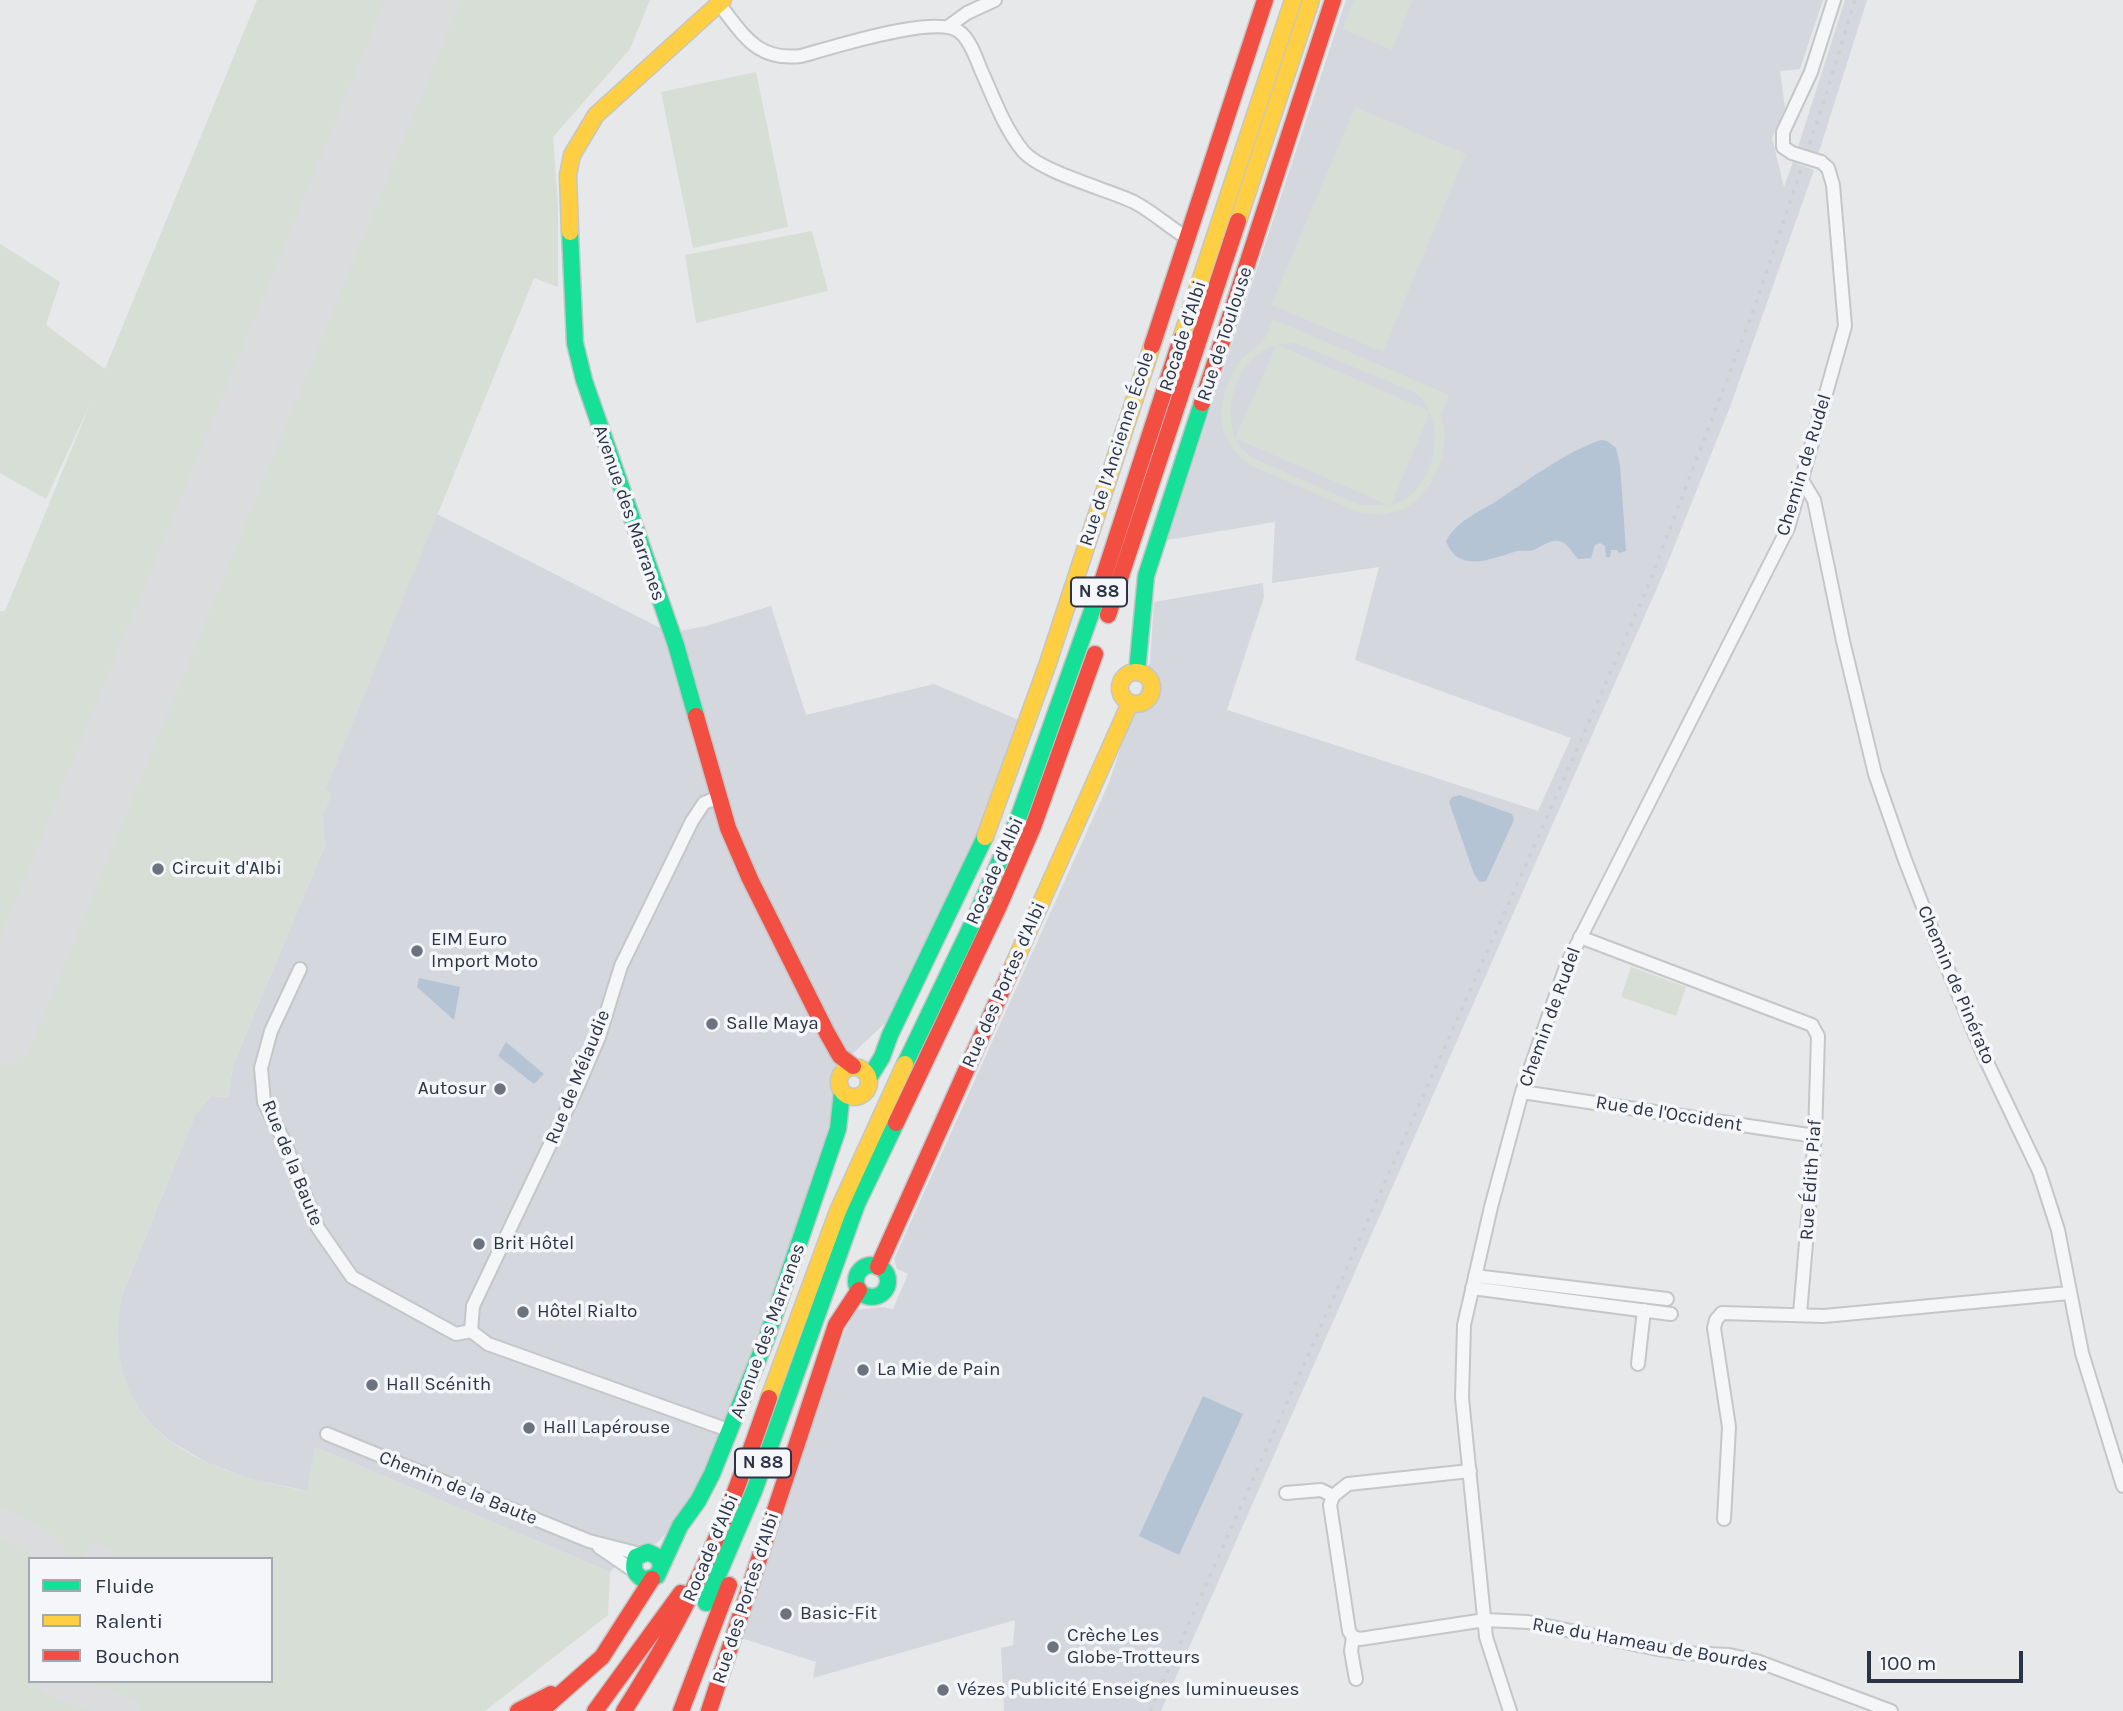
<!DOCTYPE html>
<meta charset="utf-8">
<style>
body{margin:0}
#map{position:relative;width:2123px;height:1711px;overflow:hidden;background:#e6e8ea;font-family:Karla,sans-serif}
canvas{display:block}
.legend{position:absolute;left:28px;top:1557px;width:245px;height:126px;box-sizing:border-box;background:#f4f6f9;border:2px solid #a4a8b1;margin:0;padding:9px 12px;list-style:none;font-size:21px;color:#2b3445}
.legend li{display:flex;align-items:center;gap:14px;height:35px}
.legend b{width:35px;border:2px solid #a4a8b1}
.scale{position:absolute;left:1867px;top:1651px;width:156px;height:32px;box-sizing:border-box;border:4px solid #2b3445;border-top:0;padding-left:9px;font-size:21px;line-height:24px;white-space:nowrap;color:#2b3445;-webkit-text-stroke:5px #f4f6f9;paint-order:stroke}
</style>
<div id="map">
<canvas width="2123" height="1711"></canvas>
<ul class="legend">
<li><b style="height:9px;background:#16e098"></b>Fluide</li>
<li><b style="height:9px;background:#ffcf43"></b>Ralenti</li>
<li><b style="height:9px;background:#f24e42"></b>Bouchon</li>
</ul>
<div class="scale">100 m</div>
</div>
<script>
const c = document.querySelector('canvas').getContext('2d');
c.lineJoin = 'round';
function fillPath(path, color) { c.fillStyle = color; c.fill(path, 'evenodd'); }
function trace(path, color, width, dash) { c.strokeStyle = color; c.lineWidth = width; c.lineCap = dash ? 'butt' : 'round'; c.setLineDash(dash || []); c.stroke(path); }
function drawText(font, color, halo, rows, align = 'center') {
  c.font = font + ' Karla,sans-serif'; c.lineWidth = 7; c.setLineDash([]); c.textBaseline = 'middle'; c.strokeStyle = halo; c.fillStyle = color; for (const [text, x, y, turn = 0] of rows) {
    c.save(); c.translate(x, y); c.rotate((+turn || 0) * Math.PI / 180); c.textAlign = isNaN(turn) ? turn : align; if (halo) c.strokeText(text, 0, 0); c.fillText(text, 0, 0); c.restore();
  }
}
fillPath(new Path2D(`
 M 1346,0 L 1823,0 L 1800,69 L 1780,71 L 1785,108 L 1772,138 L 1784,187 L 1793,162 L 1814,170 L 1730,407 L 1664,572 L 1161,1711 L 1004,1711 L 1001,1648 L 1013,1645 L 1015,1620 L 813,1678 L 816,1662 L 738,1637 L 845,1331 L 855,1310 L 883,1307 L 893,1309 L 908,1274 L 897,1269 L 894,1259 L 1108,785 L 1150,662 L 1154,602 L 1263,583 L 1264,597 L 1227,710 L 1538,811 L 1571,738 L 1355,660 L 1379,567 L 1272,583 L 1275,522 L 1167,540 Z
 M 1845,0 L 1867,0 L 1818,155 L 1798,147 Z
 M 437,514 L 670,633 L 706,626 L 771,606 L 806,715 L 934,684 L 1019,720 L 981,832 L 899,1010 L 849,1057 L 839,1106 L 728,1426 L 681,1518 L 657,1543 L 634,1548 L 610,1572 L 315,1447 L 308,1491 L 250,1479 L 208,1463 L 170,1441 L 152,1425 L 139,1409 L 129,1391 L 122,1371 L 117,1347 L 117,1323 L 121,1298 L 195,1115 L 211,1096 L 228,1097 L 233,1065 L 325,845 L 322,816 L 331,796 L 326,788 Z`), '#d4d7dd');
fillPath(new Path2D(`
 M 257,0 L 650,0 L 630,49 L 553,137 L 558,204 L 558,287 L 534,278 L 326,788 L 331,796 L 322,816 L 325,845 L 233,1065 L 228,1097 L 211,1096 L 195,1115 L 121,1298 C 100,1430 196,1471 307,1491 L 315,1447 L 610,1572 L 608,1615 L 485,1711 L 0,1711 L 0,611 L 5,611 L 91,402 L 46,499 L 0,473 L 0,244 L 60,282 L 46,325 L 105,369 ZM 30,1559 L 271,1559 L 271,1681 L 30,1681 Z
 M 1354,0 L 1413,0 L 1392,50 L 1342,29 Z
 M 756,72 L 788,227 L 693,248 L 661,92 Z
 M 1355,107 L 1466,154 L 1383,352 L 1271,305 Z
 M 812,231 L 828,291 L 696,323 L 685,255 Z
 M 1273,319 L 1449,395 L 1441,415 L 1445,433 L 1443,453 L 1438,468 L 1430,484 L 1418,499 L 1405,509 L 1380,515 L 1357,512 L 1252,466 C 1243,460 1234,453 1229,443 C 1214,417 1224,383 1240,361 C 1247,352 1259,347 1264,339 C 1268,333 1270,325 1273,319 ZM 1295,343 L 1414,392 L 1423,400 L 1429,411 L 1278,345 ZM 1276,345 L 1276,346 L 1235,438 C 1222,404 1239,356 1276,345 ZM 1430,412 C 1443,445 1429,495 1391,505 ZM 1236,440 L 1237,439 L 1388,505 L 1360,505 L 1255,459 L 1243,450 Z
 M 1631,967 L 1686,987 L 1676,1016 L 1621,997 Z`), '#d6ded6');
fillPath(new Path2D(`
 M 1601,440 L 1607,441 L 1616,448 L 1620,465 L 1626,551 L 1619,553 L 1617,550 L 1611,550 L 1610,557 L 1606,557 L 1605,546 L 1600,543 L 1595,545 L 1591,558 L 1578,559 C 1574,555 1569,546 1564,543 C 1552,536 1543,547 1533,550 C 1528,552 1522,550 1517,551 C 1491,559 1458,574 1446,541 C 1459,518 1481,512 1501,498 C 1533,477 1564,453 1601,440 Z
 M 1460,795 L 1512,814 L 1514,820 L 1486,881 L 1480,882 L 1474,874 L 1449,802 L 1452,797 Z
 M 419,978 L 460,987 L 454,1020 L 417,987 Z
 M 506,1042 L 544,1074 L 534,1084 L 498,1056 Z
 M 1203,1396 L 1243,1414 L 1179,1555 L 1139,1536 Z`), '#b4c4d5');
trace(new Path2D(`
 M 0,1523 C 22,1531 41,1538 54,1559
 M 98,1558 L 100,1559
 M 52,1681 L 125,1711`), '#dadcde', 28);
trace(new Path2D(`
 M 0,1030 L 423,0`), '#dadcde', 70);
const street = new Path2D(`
 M 719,4 C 744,35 756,61 801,56 C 831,48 940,12 961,33 C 971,42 976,58 981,70 C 993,96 1004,128 1023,151 C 1041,172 1106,189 1134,202 C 1153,212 1169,227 1187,238
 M 949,26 L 967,13 L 995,0
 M 1792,153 L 1783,147 L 1783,132 L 1811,72 L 1834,0
 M 1802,480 L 1814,500 L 1843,641 L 1875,774 L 1905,860 L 1939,948 L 1984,1056 L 2039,1171 L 2058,1230 L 2082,1353 L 2123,1486
 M 1580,937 L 1812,1025 L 1818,1036 L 1815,1136 L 1800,1314
 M 300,969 L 271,1031 L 261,1068 L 264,1102 L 284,1141 L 318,1228 L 352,1277 L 456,1334 L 471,1331
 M 1522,1092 L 1815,1136
 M 1475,1276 L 1667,1299
 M 1472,1288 L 1671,1314
 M 471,1331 L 473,1306 L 578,1086 L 599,1037 L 621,966 L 692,821 L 704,803 L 719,797
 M 471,1331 L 488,1344 L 731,1431
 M 1638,1364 L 1644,1310
 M 327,1434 L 589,1541 L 640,1554
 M 1470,1471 L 1348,1484 L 1333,1496 L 1330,1505 L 1349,1631 L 1353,1637 L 1360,1639 L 1485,1620 L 1528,1622 L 1653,1648 L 1684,1653 L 1729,1655 L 1757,1661 L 1891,1711
 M 1286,1493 L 1321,1490 L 1333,1496
 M 1724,1519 L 1729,1427 L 1714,1328 L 1716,1320 L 1722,1313 L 1824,1316 L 2069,1293
 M 599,1547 L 634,1571
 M 1353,1637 L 1351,1651 L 1356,1679
 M 1510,1711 L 1486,1637 L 1462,1398 L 1464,1325 L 1491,1207 L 1522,1092 L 1567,964 L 1788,528 L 1845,326 L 1833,185 L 1828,168 L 1821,162`);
const fast = new Path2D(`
 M 570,232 L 575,343 L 584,380 L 676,645 L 696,716
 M 1137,672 L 1146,576 L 1202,403
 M 905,1064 L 976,916 L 1019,816 L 1099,591
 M 869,1078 L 882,1057 L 890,1035 L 985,837
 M856 1281a16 16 0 1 1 32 0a16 16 0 1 1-32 0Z
 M 661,1566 L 658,1557 L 648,1552 L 636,1557 C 632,1568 634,1574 644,1580 L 657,1576 L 680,1526 L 698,1501 L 712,1474 L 766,1340 L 838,1129 L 842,1092
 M 706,1603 L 754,1491 L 857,1204 L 896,1123`);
const slow = new Path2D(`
 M 1238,221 L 1311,0
 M 570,232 L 568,175 L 572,155 L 596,115 L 723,0
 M 1181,339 L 1293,0
 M1120 688a16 16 0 1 1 32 0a16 16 0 1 1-32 0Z
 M 985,837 L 1048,663 L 1152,346
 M 1012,968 L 1130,703
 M839 1082a15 15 0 1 1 30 0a15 15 0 1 1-30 0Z
 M 769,1398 L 838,1211 L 905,1064`);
const jam = new Path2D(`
 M 1152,346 L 1265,0
 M 1202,403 L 1333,0
 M 1099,591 L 1181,339
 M 1108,615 L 1238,221
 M 696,716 L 728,828 L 750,879 L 827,1033 L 840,1056 L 853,1066
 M 896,1123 L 999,906 L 1033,827 L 1095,654
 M 878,1267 L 1012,968
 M 518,1711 L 551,1694
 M 541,1711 L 602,1657 L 652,1579
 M 595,1711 L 681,1593
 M 624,1711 C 648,1673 671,1635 691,1594 C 722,1531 746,1464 769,1398
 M 681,1711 L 729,1585
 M 709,1711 L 836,1325 L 859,1290`);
trace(street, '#c4c6c8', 16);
trace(fast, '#c4c6c8', 19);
trace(slow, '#c4c6c8', 19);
trace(jam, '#c4c6c8', 19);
trace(street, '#f5f6f7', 12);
trace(fast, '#16e098', 16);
trace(slow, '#ffcf43', 16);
trace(jam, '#f24e42', 16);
trace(new Path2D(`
 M 1150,1711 L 1571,763 L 1648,586 L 1754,309 L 1823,104 L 1855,0`), '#cecfd2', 3.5, [3.5, 7]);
const streetBridge = new Path2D(`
 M 1792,153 L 1821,162`);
trace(streetBridge, '#c4c6c8', 16, []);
trace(streetBridge, '#f5f6f7', 12);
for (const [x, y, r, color] of [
 [158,869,7,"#6c737f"],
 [417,951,7,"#6c737f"],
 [712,1024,7,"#6c737f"],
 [500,1089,7,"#6c737f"],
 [479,1244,7,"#6c737f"],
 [523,1312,7,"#6c737f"],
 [863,1370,7,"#6c737f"],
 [372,1385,7,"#6c737f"],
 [529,1428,7,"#6c737f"],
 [786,1614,7,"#6c737f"],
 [1053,1647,7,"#6c737f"],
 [943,1690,7,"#6c737f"]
]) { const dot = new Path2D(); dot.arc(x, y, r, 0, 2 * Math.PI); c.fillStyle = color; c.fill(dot); trace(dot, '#f4f6f9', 2.5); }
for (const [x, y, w] of [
 [1099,592,56],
 [763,1463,56]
]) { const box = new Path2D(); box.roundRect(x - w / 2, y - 14.5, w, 29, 5); c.fillStyle = '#f4f6f9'; c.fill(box); trace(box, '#2b3445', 2); }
drawText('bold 18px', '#2b3445', null, [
 ["N 88",1099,592],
 ["N 88",763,1463]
]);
drawText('19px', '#2b3445', '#f4f6f9', [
 ["Rue de Toulouse",1225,334,-72],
 ["Rocade d'Albi",1183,336,-72],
 ["Rue de l’Ancienne École",1117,449,-72],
 ["Chemin de Rudel",1804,465,-73],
 ["Avenue des Marranes",629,513,71],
 ["Rocade d'Albi",995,871,-66],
 ["Rue des Portes d'Albi",1004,985,-66],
 ["Chemin de Pinérato",1956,985,67],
 ["Chemin de Rudel",1550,1017,-70],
 ["Rue de Mélaudie",578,1077,-68],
 ["Rue de l'Occident",1669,1114,9],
 ["Rue de la Baute",292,1163,68],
 ["Rue Édith Piaf",1811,1180,-86],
 ["Avenue des Marranes",768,1331,-70],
 ["Chemin de la Baute",458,1488,22],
 ["Rocade d'Albi",711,1548,-67],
 ["Rue des Portes d'Albi",746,1598,-72],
 ["Rue du Hameau de Bourdes",1650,1645,10]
]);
drawText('19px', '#2b3445', '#f4f6f9', [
 ["Circuit d'Albi",172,869],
 ["EIM Euro",431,940],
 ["Import Moto",431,962],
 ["Salle Maya",726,1024],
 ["Autosur",486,1089,"right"],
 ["Brit Hôtel",493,1244],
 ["Hôtel Rialto",537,1312],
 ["La Mie de Pain",877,1370],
 ["Hall Scénith",386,1385],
 ["Hall Lapérouse",543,1428],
 ["Basic-Fit",800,1614],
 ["Crèche Les",1067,1636],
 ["Globe-Trotteurs",1067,1658],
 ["Vézes Publicité Enseignes luminueuses",957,1690]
], 'left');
</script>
